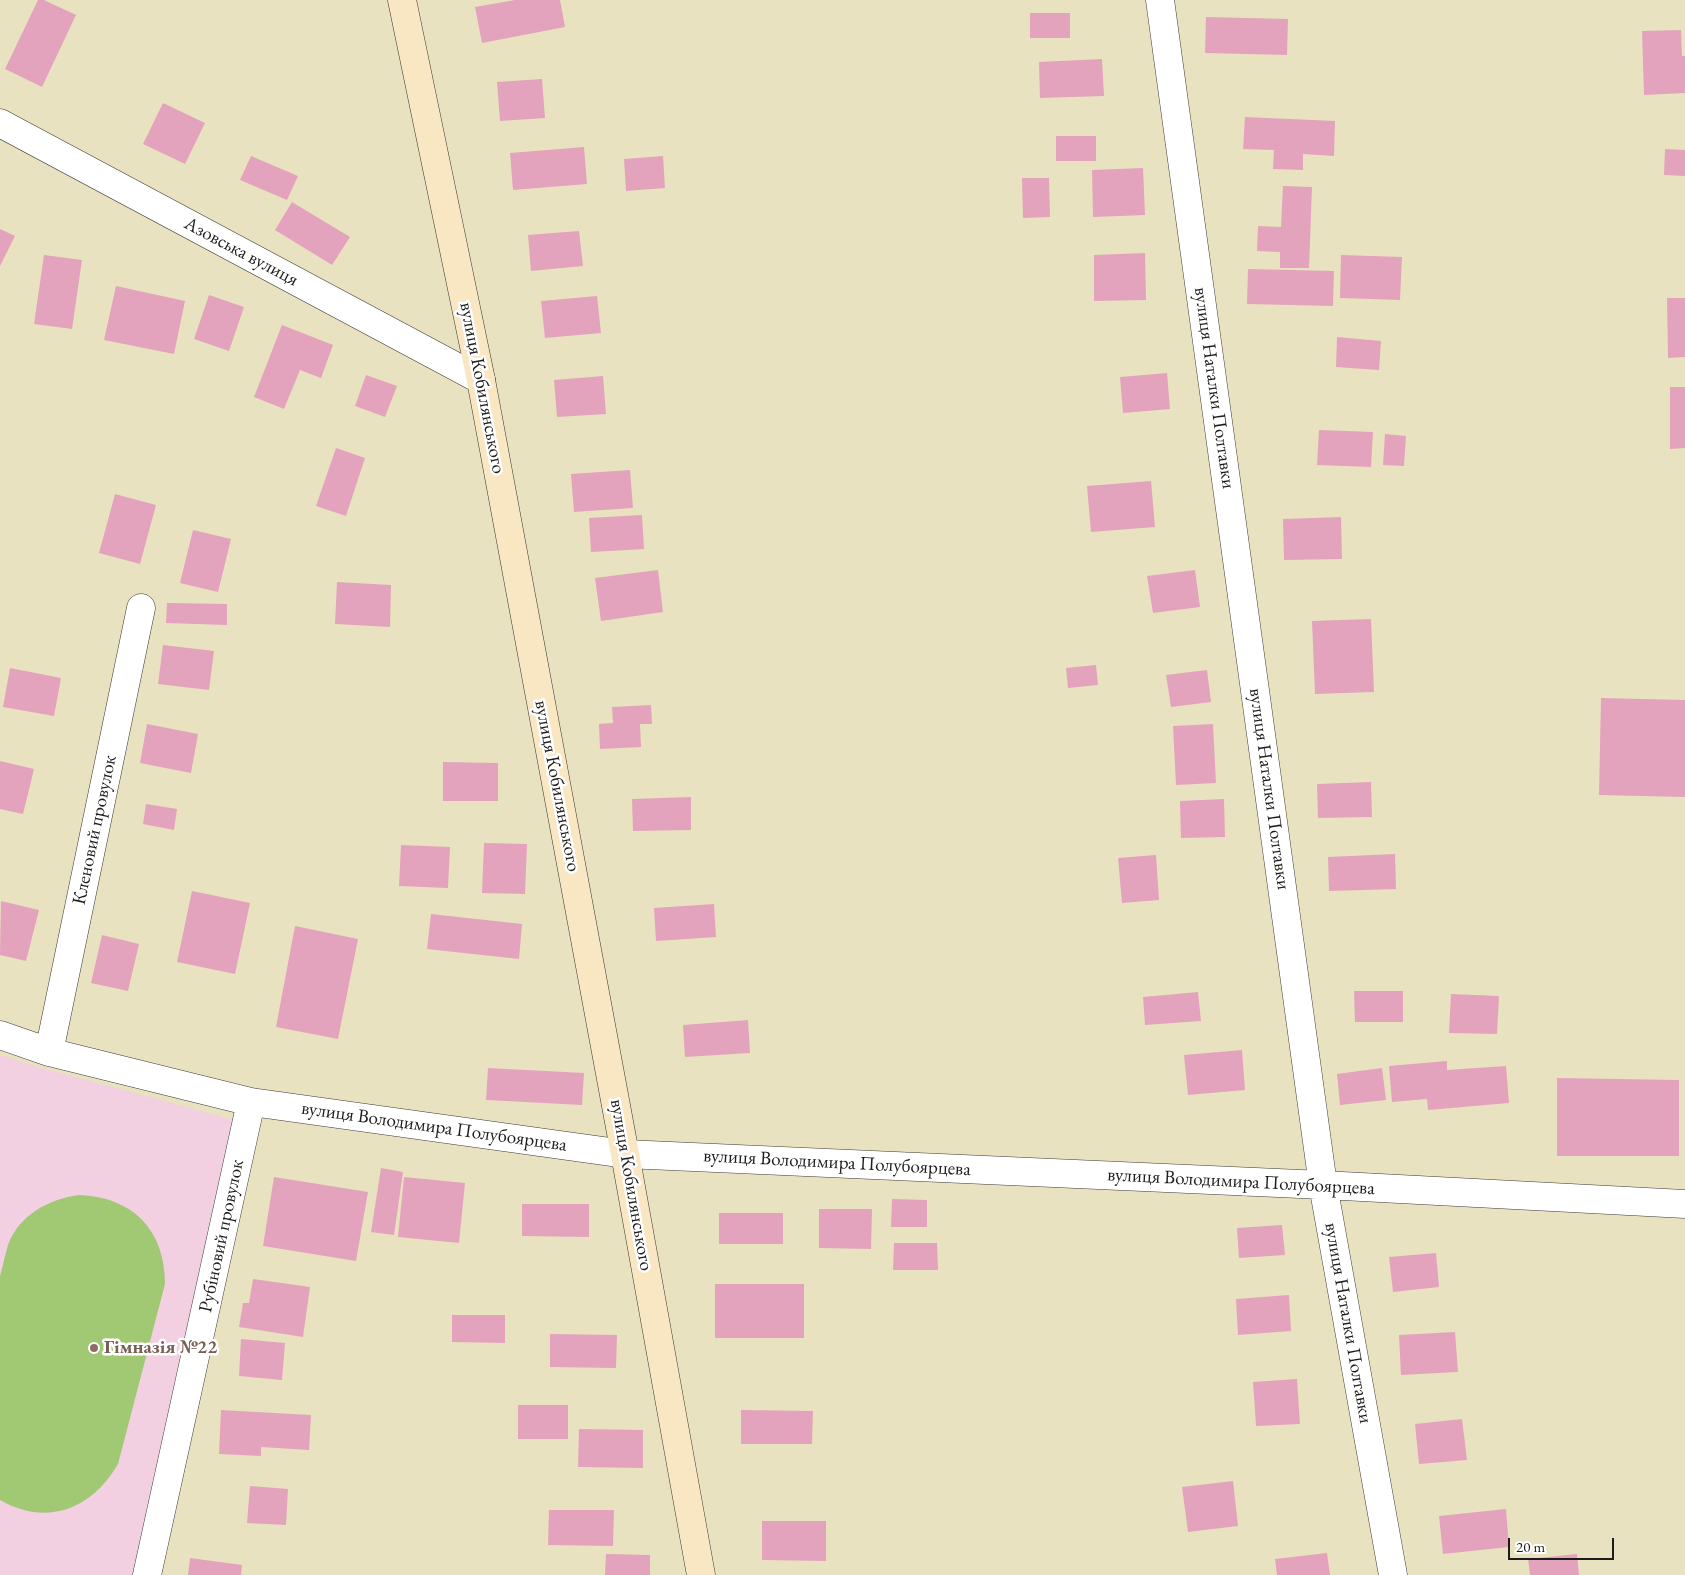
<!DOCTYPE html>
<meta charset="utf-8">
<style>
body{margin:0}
#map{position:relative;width:1685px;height:1575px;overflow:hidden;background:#e8e2c0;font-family:"EB Garamond",serif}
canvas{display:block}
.scale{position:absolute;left:1508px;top:1538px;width:106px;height:22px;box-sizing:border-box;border:2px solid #1c1c1c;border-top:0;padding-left:6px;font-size:15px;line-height:18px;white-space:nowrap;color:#1c1c1c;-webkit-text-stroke:4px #fff;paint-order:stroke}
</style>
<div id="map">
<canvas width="1685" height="1575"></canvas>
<div class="scale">20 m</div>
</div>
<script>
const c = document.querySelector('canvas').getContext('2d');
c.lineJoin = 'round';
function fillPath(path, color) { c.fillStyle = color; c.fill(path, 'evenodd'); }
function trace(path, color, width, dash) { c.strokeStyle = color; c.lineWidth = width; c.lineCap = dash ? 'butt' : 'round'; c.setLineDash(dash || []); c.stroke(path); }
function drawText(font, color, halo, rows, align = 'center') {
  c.font = font + ' "EB Garamond",serif'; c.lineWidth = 5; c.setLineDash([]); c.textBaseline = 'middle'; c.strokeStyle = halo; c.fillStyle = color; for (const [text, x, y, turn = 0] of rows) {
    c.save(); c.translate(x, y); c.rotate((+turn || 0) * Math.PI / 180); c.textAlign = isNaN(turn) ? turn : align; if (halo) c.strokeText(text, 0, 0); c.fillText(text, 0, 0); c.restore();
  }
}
fillPath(new Path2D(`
 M 0,1055 L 38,1067 L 238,1121 L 138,1575 L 0,1575 Z`), '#f2cfe1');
fillPath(new Path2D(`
 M 79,1195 C 133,1197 165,1230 165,1284 L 118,1464 C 92,1509 47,1527 0,1500 L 0,1276 C 3,1266 5,1255 8,1245 C 19,1215 49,1199 79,1195 Z`), '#a1c873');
fillPath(new Path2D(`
 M 38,0 L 44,0 L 76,15 L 42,87 L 5,69 Z
 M 515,0 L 560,0 L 565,27 L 482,43 L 475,7 Z
 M 1030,13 L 1070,13 L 1070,38 L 1030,38 Z
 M 1206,17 L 1288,19 L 1287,55 L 1205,53 Z
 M 1681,30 L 1682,56 L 1685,56 L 1685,93 L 1644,95 L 1642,31 Z
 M 1102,59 L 1104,96 L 1040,98 L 1039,62 Z
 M 542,79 L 545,118 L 500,121 L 497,82 Z
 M 163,103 L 205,123 L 185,164 L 143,144 Z
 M 1245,117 L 1335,121 L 1334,156 L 1303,154 L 1303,170 L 1273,169 L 1274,150 L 1243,149 Z
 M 1056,136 L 1096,136 L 1096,161 L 1056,161 Z
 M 584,147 L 587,184 L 513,190 L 510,153 Z
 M 1665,149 L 1685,150 L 1685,176 L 1664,175 Z
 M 251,156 L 298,176 L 287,200 L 240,180 Z
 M 663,156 L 665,188 L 626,191 L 624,159 Z
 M 1143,168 L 1145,215 L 1093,217 L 1092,170 Z
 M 1022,178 L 1049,178 L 1050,217 L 1023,218 Z
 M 1283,186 L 1312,187 L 1309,268 L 1280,268 L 1280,252 L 1257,251 L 1258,226 L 1281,227 Z
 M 292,202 L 350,237 L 332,265 L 275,230 Z
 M 0,229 L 15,236 L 0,266 Z
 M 579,231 L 583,266 L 531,271 L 528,235 Z
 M 1145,253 L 1146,300 L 1094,301 L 1094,255 Z
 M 44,255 L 82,260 L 72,329 L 34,324 Z
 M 1341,255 L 1402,257 L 1400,300 L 1340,298 Z
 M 1248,269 L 1334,271 L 1333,306 L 1247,304 Z
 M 116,286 L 185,301 L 174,354 L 104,340 Z
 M 209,295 L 244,307 L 229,351 L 194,339 Z
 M 597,296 L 601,333 L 545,338 L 541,301 Z
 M 1667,298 L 1685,298 L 1685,357 L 1668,358 Z
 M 282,325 L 333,345 L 321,378 L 300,370 L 284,409 L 254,397 Z
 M 1337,337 L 1381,341 L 1379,370 L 1336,367 Z
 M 1167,373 L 1170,409 L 1123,413 L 1120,377 Z
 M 366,375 L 397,386 L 385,417 L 355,406 Z
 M 603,376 L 606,414 L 557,417 L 554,380 Z
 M 1670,387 L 1685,387 L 1685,448 L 1670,449 Z
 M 1319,430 L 1373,432 L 1371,467 L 1317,465 Z
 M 1385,434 L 1406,436 L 1404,466 L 1383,465 Z
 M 336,448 L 365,458 L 346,516 L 316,506 Z
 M 630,470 L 633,508 L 574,512 L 571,474 Z
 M 1151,481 L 1155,527 L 1091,532 L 1087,486 Z
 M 115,494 L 156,505 L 140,564 L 99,553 Z
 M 642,515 L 644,549 L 591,552 L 589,518 Z
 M 1341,517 L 1342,559 L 1284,560 L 1283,519 Z
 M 193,530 L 231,539 L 218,592 L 180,583 Z
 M 658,570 L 663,612 L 601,621 L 595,578 Z
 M 1195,570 L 1200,607 L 1153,613 L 1147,576 Z
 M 337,582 L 391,585 L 390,627 L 335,624 Z
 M 167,603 L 227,604 L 227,625 L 166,623 Z
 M 1371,619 L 1374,692 L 1315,694 L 1312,621 Z
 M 163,645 L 214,651 L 209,690 L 158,684 Z
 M 1096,665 L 1098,685 L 1068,688 L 1066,668 Z
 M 10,668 L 61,678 L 54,716 L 3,707 Z
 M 1207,670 L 1211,702 L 1171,707 L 1166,675 Z
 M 1601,698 L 1685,700 L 1685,797 L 1599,795 Z
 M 651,705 L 652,724 L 640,724 L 641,747 L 600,749 L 599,724 L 613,723 L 612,707 Z
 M 147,724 L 198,734 L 191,773 L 140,763 Z
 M 1213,724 L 1216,783 L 1176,785 L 1173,726 Z
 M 0,761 L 34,769 L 23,814 L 0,809 Z
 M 443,762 L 498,763 L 498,801 L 443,801 Z
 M 1371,782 L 1372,817 L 1318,818 L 1317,784 Z
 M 691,797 L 691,830 L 633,831 L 632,799 Z
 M 1224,799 L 1225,837 L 1181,838 L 1180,801 Z
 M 146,804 L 177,809 L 174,830 L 143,824 Z
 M 484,843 L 527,844 L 525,894 L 482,893 Z
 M 401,845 L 450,847 L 448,888 L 399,886 Z
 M 1395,854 L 1396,889 L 1329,891 L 1328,857 Z
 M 1156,855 L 1159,900 L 1122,903 L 1118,858 Z
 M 192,891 L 250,903 L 235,974 L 177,962 Z
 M 1,901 L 39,910 L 26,961 L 0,955 Z
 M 714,904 L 716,937 L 656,941 L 654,908 Z
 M 431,914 L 522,924 L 519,959 L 427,949 Z
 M 295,926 L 358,939 L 338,1039 L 276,1027 Z
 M 102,935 L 139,944 L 128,991 L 91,983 Z
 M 1354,991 L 1403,991 L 1403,1022 L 1355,1022 Z
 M 1198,992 L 1201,1021 L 1145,1025 L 1143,997 Z
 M 1451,994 L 1499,996 L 1497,1034 L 1449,1033 Z
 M 748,1020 L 750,1053 L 685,1057 L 683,1025 Z
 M 1242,1050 L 1245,1090 L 1188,1095 L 1184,1055 Z
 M 1447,1061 L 1447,1070 L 1506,1066 L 1509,1103 L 1428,1110 L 1427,1099 L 1392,1102 L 1389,1066 Z
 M 488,1068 L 584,1073 L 582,1105 L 486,1100 Z
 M 1382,1068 L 1386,1100 L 1340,1105 L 1337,1074 Z
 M 1557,1078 L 1679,1080 L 1679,1156 L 1557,1156 Z
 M 381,1168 L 403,1172 L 394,1235 L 371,1232 Z
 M 274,1177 L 368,1192 L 356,1261 L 263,1246 Z
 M 404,1177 L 465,1183 L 459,1243 L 398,1237 Z
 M 892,1199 L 927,1200 L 927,1227 L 891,1227 Z
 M 522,1204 L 589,1204 L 589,1237 L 522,1236 Z
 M 819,1209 L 872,1209 L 871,1249 L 819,1248 Z
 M 719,1213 L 783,1213 L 783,1244 L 719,1244 Z
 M 1282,1225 L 1285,1255 L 1239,1258 L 1237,1228 Z
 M 894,1243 L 937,1243 L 938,1270 L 893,1270 Z
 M 1436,1253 L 1439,1287 L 1393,1292 L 1389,1257 Z
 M 253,1279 L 310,1287 L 303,1337 L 239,1327 L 243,1303 L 249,1303 Z
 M 715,1284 L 804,1284 L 804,1338 L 715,1338 Z
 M 1289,1295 L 1291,1331 L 1238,1335 L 1236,1299 Z
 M 452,1315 L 505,1315 L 505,1343 L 452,1342 Z
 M 1455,1332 L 1458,1372 L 1401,1375 L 1399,1335 Z
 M 550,1334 L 617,1335 L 616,1368 L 550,1367 Z
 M 241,1339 L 285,1343 L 282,1380 L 239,1376 Z
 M 1297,1379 L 1300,1424 L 1256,1426 L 1253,1382 Z
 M 518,1405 L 568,1405 L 568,1439 L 518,1439 Z
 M 221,1410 L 311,1415 L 309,1450 L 261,1447 L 261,1456 L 219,1454 Z
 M 741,1410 L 813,1411 L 812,1444 L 741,1444 Z
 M 1462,1419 L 1467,1460 L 1419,1464 L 1415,1424 Z
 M 579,1429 L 643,1430 L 643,1468 L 578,1467 Z
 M 1233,1481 L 1238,1526 L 1188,1532 L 1182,1487 Z
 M 250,1486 L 288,1489 L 286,1525 L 247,1523 Z
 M 1506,1509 L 1509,1547 L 1443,1554 L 1439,1516 Z
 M 549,1510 L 614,1510 L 613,1546 L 548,1545 Z
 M 762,1521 L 826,1521 L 826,1561 L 762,1560 Z
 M 1327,1553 L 1330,1575 L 1277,1575 L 1275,1559 Z
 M 606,1554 L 650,1555 L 650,1575 L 605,1575 Z
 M 1577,1554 L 1579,1575 L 1530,1575 L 1528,1559 Z
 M 190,1558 L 242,1565 L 241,1575 L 188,1575 Z`), '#e4a3bd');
const minor = new Path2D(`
 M 1160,0 L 1323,1185 L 1393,1575
 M 0,123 L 481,380
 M 0,1035 L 49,1052 L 251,1102 L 625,1154 L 1323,1185 L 1685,1204
 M 49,1052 L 141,608
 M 147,1575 L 251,1102`);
const secondary = new Path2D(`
 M 402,0 L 481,380 L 625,1154 L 701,1575`);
trace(minor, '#3b3a35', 29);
trace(secondary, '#3b3a35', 29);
trace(minor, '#fff', 28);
trace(secondary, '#f9e7c3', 28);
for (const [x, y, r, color] of [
 [94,1348,5,"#8d6e63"]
]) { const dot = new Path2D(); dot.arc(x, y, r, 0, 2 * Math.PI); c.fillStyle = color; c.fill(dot); trace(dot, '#fff', 2); }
drawText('19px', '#1c1c1c', '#fff', [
 ["Азовська вулиця",241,252,28],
 ["вулиця Кобилянського",482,388,79],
 ["вулиця Наталки Полтавки",1214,388,82],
 ["вулиця Кобилянського",557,786,79],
 ["вулиця Наталки Полтавки",1269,789,82],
 ["Кленовий провулок",95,830,-78],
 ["вулиця Володимира Полубоярцева",434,1127,8],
 ["вулиця Володимира Полубоярцева",837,1163,3],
 ["вулиця Володимира Полубоярцева",1241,1182,3],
 ["вулиця Кобилянського",631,1185,80],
 ["Рубіновий провулок",222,1236,-78],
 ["вулиця Наталки Полтавки",1348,1323,80]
]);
drawText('bold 19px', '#785e54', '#fff', [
 ["Гімназія №22",104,1348]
], 'left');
</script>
